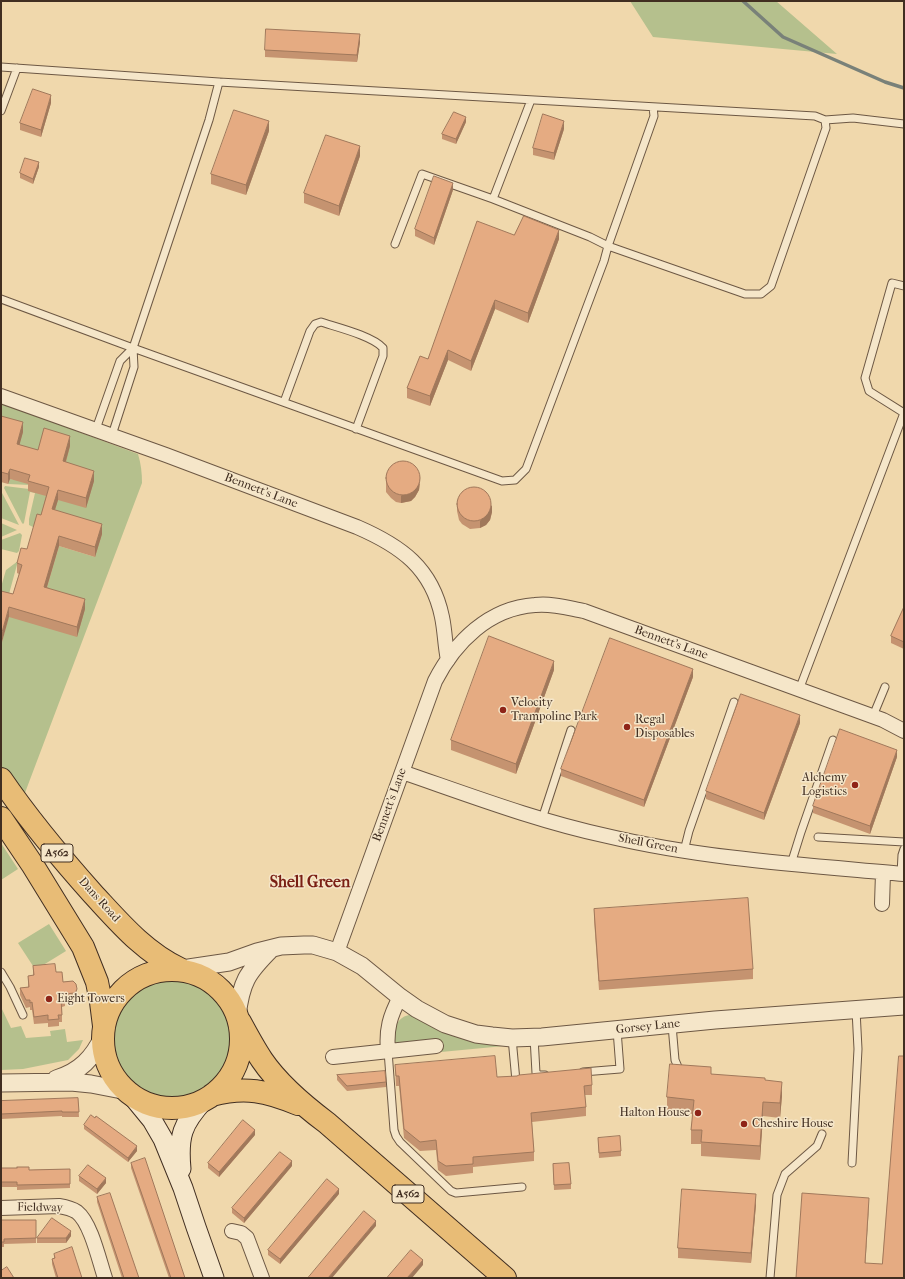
<!DOCTYPE html>
<style>
body{margin:0}
#map{position:relative;width:905px;height:1279px;overflow:hidden;background:#f0d8ac;font-family:"IM FELL French Canon",serif}
canvas{display:block}
.frame{position:absolute;inset:0;border:2px solid #412e21;pointer-events:none}
</style>
<div id="map">
<canvas width="905" height="1279"></canvas>
<div class="frame"></div>
</div>
<script>
const c = document.querySelector('canvas').getContext('2d');
c.lineJoin = 'round';
function fillPath(path, color) { c.fillStyle = color; c.fill(path, 'evenodd'); }
function trace(path, color, width, dash) { c.strokeStyle = color; c.lineWidth = width; c.lineCap = dash ? 'butt' : 'round'; c.setLineDash(dash || []); c.stroke(path); }
function drawText(font, color, halo, rows, align = 'center') {
  c.font = font + ' "IM FELL French Canon",serif'; c.lineWidth = 3; c.setLineDash([]); c.textBaseline = 'middle'; c.strokeStyle = halo; c.fillStyle = color; for (const [text, x, y, turn = 0] of rows) {
    c.save(); c.translate(x, y); c.rotate((+turn || 0) * Math.PI / 180); c.textAlign = isNaN(turn) ? turn : align; if (halo) c.strokeText(text, 0, 0); c.fillText(text, 0, 0); c.restore();
  }
}
fillPath(new Path2D(`
 M 630,1 L 776,1 L 837,54 L 653,37 Z
 M 1,403 L 138,454 C 141,464 142,473 142,483 L 20,806 L 12,787 L 1,767 L 1,646 L 11,608 L 44,597 L 59,546 L 95,557 L 36,527 L 33,527 L 29,525 L 29,519 L 35,493 L 30,492 L 24,523 L 23,524 L 22,523 L 4,488 L 5,486 L 29,489 L 30,485 L 8,484 L 10,479 L 16,480 L 1,426 Z
 M 1,490 L 1,491 L 19,525 L 1,518 Z
 M 1,523 L 17,530 L 1,537 Z
 M 20,533 L 22,535 L 19,551 L 17,553 L 1,549 L 1,540 Z
 M 18,561 L 9,594 L 1,596 L 1,587 L 6,570 Z
 M 1,843 L 18,869 L 1,880 Z
 M 49,924 L 66,951 L 40,967 L 33,966 L 18,943 Z
 M112 1039a59 59 0 1 1 118 0a59 59 0 1 1-118 0Z
 M 1,1007 L 11,1028 L 21,1026 L 26,1038 L 51,1036 L 50,1031 L 65,1029 L 67,1042 L 83,1040 L 79,1049 L 68,1060 L 23,1069 L 1,1070 Z
 M 409,1015 L 413,1016 L 504,1046 L 441,1052 L 439,1039 L 394,1043 C 394,1031 395,1018 409,1015 Z`), '#b5c08d');
trace(new Path2D(`
 M 743,1 L 783,37 L 885,82 L 904,88`), '#798179', 3.5);
const service = new Path2D(`
 M 1,67 L 219,82 L 815,116 L 825,120 L 826,128 L 771,286 L 761,294 L 745,294 L 608,246 L 604,261 L 526,469 L 515,480 L 502,481 L 133,348 L 1,299
 M 531,100 L 493,199 L 590,237 L 608,246 L 654,116 L 653,107
 M 1,111 L 17,68
 M 825,120 L 853,118 L 904,124
 M 395,244 L 422,174 L 493,199
 M 904,286 L 892,283 L 865,378 L 869,391 L 904,413
 M 284,402 L 310,331 L 315,324 L 321,322 C 336,327 373,336 383,348 L 383,356 L 356,429
 M 96,429 L 120,361 L 133,348
 M 112,435 L 134,367 L 133,348 L 209,120 L 219,82
 M 799,690 L 904,413
 M 873,716 L 885,687
 M 542,819 L 571,730
 M 818,837 L 904,842
 M 684,851 L 689,831 L 734,702
 M 791,864 L 801,832 L 833,740
 M 901,874 L 902,855 L 904,849
 M 1,972 L 10,987 L 23,1015
 M 672,1025 L 675,1060 L 678,1067
 M 534,1037 L 536,1073 L 539,1075 L 545,1075
 M 512,1038 L 516,1081
 M 388,1051 L 394,1130 L 396,1136 L 400,1142 L 451,1191 L 456,1193 L 522,1187
 M 583,1072 L 620,1069 L 617,1030
 M 852,1163 L 858,1049 L 856,1010
 M 770,1278 L 777,1195 L 785,1174 L 817,1146 L 822,1134`);
const minor = new Path2D(`
 M 1,396 L 166,455 L 357,527 C 401,546 432,568 442,617 C 445,631 445,646 448,660
 M 402,772 C 469,795 537,821 607,836 C 704,859 805,865 904,874
 M 882,904 L 883,873
 M 337,952 L 435,681 C 455,642 489,608 535,605 C 552,603 568,608 584,611 L 883,720 L 904,731
 M 388,1051 C 386,1029 390,1016 400,997
 M 333,1057 L 436,1046
 M 1,1208 L 59,1206 C 65,1207 71,1208 77,1212 C 91,1223 99,1260 105,1278
 M 232,1231 L 241,1233 L 247,1238 L 262,1278`);
const tertiary = new Path2D(`
 M 182,969 L 229,962 L 257,952 L 281,946 L 304,945 L 313,945 L 337,952 L 362,966 L 400,997 L 417,1009 L 445,1024 L 476,1034 L 492,1036 L 512,1038 L 542,1037 L 715,1020 L 904,1006
 M 237,1016 C 241,982 247,973 271,949
 M 56,1079 C 80,1072 93,1058 104,1035
 M 1,1083 L 71,1082 L 91,1084 L 127,1091`);
const secondary = new Path2D(`
 M 129,1092 L 152,1120 L 163,1139 L 183,1188 L 196,1227 L 214,1278
 M 181,1169 C 178,1136 182,1124 204,1100`);
const primary = new Path2D(`
 M 1,779 C 29,820 60,857 93,894 C 119,922 144,952 180,969
 M 1,818 L 32,864 L 83,947 L 97,982 L 101,1002 L 104,1026
 M103 1039a69 69 0 1 1 138 0a69 69 0 1 1-138 0Z
 M 240,1022 C 247,1035 254,1048 262,1060 C 279,1085 303,1105 327,1123 L 505,1278
 M 212,1095 C 245,1086 267,1091 298,1104`);
trace(service, '#6d5844', 9);
trace(minor, '#6d5844', 16);
trace(tertiary, '#6d5844', 19);
trace(secondary, '#412e21', 21);
trace(primary, '#412e21', 24);
trace(service, '#f5e6c9', 7);
trace(minor, '#f5e6c9', 14);
trace(tertiary, '#f5e6c9', 17);
trace(secondary, '#f5e6c9', 19);
trace(primary, '#e8bc76', 22);
fillPath(new Path2D(`
 M 360,42 L 357,62 L 265,57 L 265,50 Z
 M 51,103 L 41,137 L 20,130 L 20,123 Z
 M 466,122 L 456,144 L 442,139 L 442,134 Z
 M 564,129 L 554,160 L 533,155 L 533,148 Z
 M 269,131 L 246,195 L 211,184 L 211,174 Z
 M 360,156 L 339,216 L 304,203 L 304,193 Z
 M 39,167 L 33,184 L 20,178 L 20,173 Z
 M 453,190 L 434,245 L 415,236 L 415,229 Z
 M 514,235 L 559,239 L 528,323 L 495,309 L 471,371 L 448,360 L 430,406 L 407,398 L 407,388 Z
 M 1,416 L 23,432 L 19,445 L 38,450 L 70,446 L 66,462 L 94,481 L 86,508 L 58,500 L 55,510 L 102,534 L 95,557 L 59,546 L 47,587 L 85,609 L 77,637 L 9,617 L 1,591 L 13,594 L 19,574 L 17,573 L 17,563 L 27,549 L 41,515 L 46,496 L 28,491 L 28,484 L 10,479 L 8,484 L 1,482 Z
 M 386,478 L 420,484 L 419,490 L 415,497 L 411,501 L 401,503 L 396,502 L 391,498 L 386,492 Z
 M 457,504 L 492,512 L 490,520 L 486,525 L 480,528 L 470,529 L 462,524 L 459,520 L 457,511 Z
 M 904,607 L 904,649 L 891,643 L 891,636 Z
 M 554,670 L 516,774 L 451,750 L 451,740 Z
 M 693,677 L 644,807 L 561,776 L 561,769 Z
 M 800,723 L 764,820 L 706,799 L 706,791 Z
 M 897,757 L 870,834 L 813,813 L 813,806 Z
 M 594,909 L 753,969 L 753,979 L 599,990 L 594,919 Z
 M 33,966 L 56,972 L 63,982 L 73,981 L 77,997 L 75,1001 L 65,1001 L 65,1006 L 62,1007 L 62,1022 L 59,1022 L 59,1026 L 48,1027 L 48,1023 L 34,1024 L 32,1010 L 30,1010 L 30,1007 L 26,1008 L 20,995 L 20,988 L 28,987 L 28,976 L 33,975 Z
 M 395,1065 L 497,1077 L 592,1085 L 592,1095 L 585,1095 L 586,1107 L 586,1116 L 532,1122 L 534,1152 L 534,1161 L 473,1167 L 473,1173 L 446,1176 L 438,1170 L 436,1150 L 420,1151 L 404,1138 L 399,1086 L 396,1086 Z
 M 711,1074 L 765,1080 L 782,1096 L 780,1118 L 763,1116 L 760,1160 L 701,1156 L 701,1144 L 691,1144 L 691,1130 L 693,1114 L 667,1112 L 667,1097 Z
 M 337,1075 L 386,1082 L 386,1087 L 347,1091 L 337,1080 Z
 M 78,1098 L 79,1117 L 62,1117 L 62,1116 L 1,1119 L 1,1101 Z
 M 84,1125 L 137,1151 L 128,1162 L 84,1129 Z
 M 255,1135 L 219,1177 L 208,1168 L 208,1163 Z
 M 598,1138 L 621,1151 L 621,1156 L 599,1158 Z
 M 131,1163 L 185,1278 L 169,1278 L 131,1168 Z
 M 553,1164 L 571,1184 L 571,1189 L 554,1190 Z
 M 292,1166 L 244,1223 L 232,1213 L 232,1208 Z
 M 1,1168 L 29,1170 L 70,1169 L 70,1188 L 17,1190 L 17,1187 L 1,1187 Z
 M 79,1176 L 106,1183 L 97,1194 L 79,1181 Z
 M 339,1194 L 280,1264 L 268,1255 L 268,1250 Z
 M 97,1197 L 139,1278 L 122,1278 L 97,1202 Z
 M 756,1204 L 751,1263 L 678,1258 L 678,1248 Z
 M 1,1220 L 36,1220 L 36,1243 L 4,1244 L 4,1247 L 1,1247 Z
 M 71,1236 L 66,1243 L 37,1243 L 37,1238 Z
 M 54,1254 L 82,1278 L 56,1278 L 52,1264 L 52,1259 L 54,1258 Z`), '#c59370');
fillPath(new Path2D(`
 M 360,34 L 360,42 L 357,62 L 357,55 Z
 M 51,95 L 51,103 L 41,137 L 41,130 Z
 M 466,117 L 466,122 L 456,144 L 456,139 Z
 M 269,121 L 269,131 L 246,195 L 246,185 Z
 M 564,121 L 564,129 L 554,160 L 554,153 Z
 M 360,146 L 360,156 L 339,216 L 339,206 Z
 M 39,162 L 39,167 L 33,184 L 33,179 Z
 M 453,183 L 453,190 L 434,245 L 434,238 Z
 M 559,230 L 559,239 L 528,323 L 528,313 Z
 M 495,300 L 495,309 L 471,371 L 471,361 Z
 M 448,350 L 448,360 L 430,406 L 430,396 Z
 M 23,422 L 23,432 L 17,454 L 17,444 Z
 M 70,436 L 70,446 L 63,471 L 63,461 Z
 M 10,469 L 10,479 L 8,484 L 8,474 Z
 M 94,471 L 94,481 L 86,508 L 86,498 Z
 M 420,477 L 419,490 L 415,497 L 411,501 L 401,503 L 401,496 Z
 M 58,490 L 58,500 L 52,519 L 52,509 Z
 M 492,505 L 492,512 L 490,520 L 486,525 L 480,528 L 480,521 Z
 M 102,524 L 102,534 L 95,557 L 95,547 Z
 M 59,536 L 59,546 L 44,597 L 44,587 Z
 M 85,599 L 85,609 L 77,637 L 77,627 Z
 M 9,607 L 9,617 L 1,646 L 1,636 Z
 M 554,661 L 554,670 L 516,774 L 516,764 Z
 M 693,669 L 693,677 L 644,807 L 644,800 Z
 M 800,715 L 800,723 L 764,820 L 764,813 Z
 M 897,750 L 897,757 L 870,834 L 870,826 Z
 M 77,989 L 77,997 L 75,1001 L 75,993 Z
 M 782,1082 L 782,1096 L 780,1118 L 780,1103 Z
 M 763,1102 L 763,1116 L 760,1160 L 760,1146 Z
 M 255,1130 L 255,1135 L 219,1177 L 219,1172 Z
 M 137,1146 L 137,1151 L 128,1162 L 128,1158 Z
 M 292,1161 L 292,1166 L 244,1223 L 244,1218 Z
 M 106,1178 L 106,1183 L 97,1194 L 97,1189 Z
 M 339,1189 L 339,1194 L 280,1264 L 280,1259 Z
 M 756,1194 L 756,1204 L 751,1263 L 751,1253 Z
 M 869,1198 L 869,1205 L 865,1270 L 865,1263 Z
 M 376,1221 L 376,1226 L 332,1278 L 328,1278 Z
 M 71,1231 L 71,1236 L 66,1243 L 66,1238 Z
 M 423,1260 L 423,1265 L 412,1278 L 407,1278 Z`), '#a0785b');
const building = new Path2D(`
 M 266,29 L 360,34 L 357,55 L 265,50 Z
 M 33,89 L 51,95 L 41,130 L 20,123 Z
 M 234,110 L 269,121 L 246,185 L 211,174 Z
 M 454,112 L 466,117 L 456,139 L 442,134 Z
 M 543,114 L 564,121 L 554,153 L 533,148 Z
 M 326,135 L 360,146 L 339,206 L 304,193 Z
 M 25,158 L 39,162 L 33,179 L 20,173 Z
 M 434,176 L 453,183 L 434,238 L 415,229 Z
 M 524,216 L 559,230 L 528,313 L 495,300 L 471,361 L 448,350 L 430,396 L 407,388 L 420,356 L 428,359 L 477,221 L 514,235 Z
 M 1,416 L 23,422 L 17,444 L 38,450 L 44,428 L 70,436 L 63,461 L 94,471 L 86,498 L 58,490 L 52,509 L 102,524 L 95,547 L 59,536 L 44,587 L 85,599 L 77,627 L 9,607 L 1,636 L 1,591 L 13,594 L 22,565 L 17,563 L 21,548 L 27,549 L 37,514 L 41,515 L 49,487 L 28,481 L 30,475 L 10,469 L 8,474 L 1,472 Z
 M386 478a17 17 0 1 1 34 0a17 17 0 1 1-34 0Z
 M457 504a17 17 0 1 1 34 0a17 17 0 1 1-34 0Z
 M 904,607 L 904,642 L 891,636 Z
 M 489,636 L 554,661 L 516,764 L 451,740 Z
 M 610,638 L 693,669 L 644,800 L 561,769 Z
 M 741,694 L 800,715 L 764,813 L 706,791 Z
 M 840,729 L 897,750 L 870,826 L 813,806 Z
 M 748,898 L 753,969 L 599,981 L 594,909 Z
 M 55,964 L 56,972 L 62,972 L 63,982 L 73,981 L 76,984 L 77,989 L 75,993 L 64,994 L 65,999 L 61,999 L 62,1015 L 58,1015 L 59,1019 L 48,1020 L 48,1015 L 34,1017 L 32,1002 L 30,1003 L 30,1000 L 26,1000 L 20,988 L 29,987 L 28,976 L 34,975 L 33,966 Z
 M 495,1056 L 497,1077 L 517,1076 L 519,1075 L 591,1068 L 592,1085 L 584,1086 L 586,1107 L 531,1113 L 534,1152 L 473,1157 L 473,1164 L 446,1166 L 438,1161 L 436,1140 L 420,1142 L 404,1129 L 399,1076 L 396,1076 L 395,1065 Z
 M 899,1056 L 904,1056 L 904,1278 L 796,1278 L 802,1193 L 869,1198 L 865,1263 L 882,1264 Z
 M 670,1064 L 711,1067 L 711,1074 L 765,1078 L 765,1080 L 782,1082 L 780,1103 L 763,1102 L 760,1146 L 701,1142 L 702,1130 L 691,1130 L 694,1100 L 667,1097 Z
 M 385,1071 L 386,1082 L 347,1086 L 337,1075 Z
 M 78,1098 L 79,1112 L 62,1112 L 62,1111 L 1,1114 L 1,1101 Z
 M 91,1115 L 95,1118 L 96,1116 L 137,1146 L 128,1158 L 84,1125 Z
 M 243,1120 L 255,1130 L 219,1172 L 208,1163 Z
 M 620,1136 L 621,1151 L 599,1153 L 598,1138 Z
 M 280,1152 L 292,1161 L 244,1218 L 232,1208 Z
 M 145,1158 L 185,1278 L 171,1278 L 131,1163 Z
 M 569,1163 L 571,1184 L 554,1185 L 553,1164 Z
 M 88,1165 L 106,1178 L 97,1189 L 79,1176 Z
 M 17,1167 L 29,1167 L 29,1170 L 70,1169 L 70,1184 L 17,1185 L 17,1182 L 1,1182 L 1,1168 L 17,1168 Z
 M 327,1179 L 339,1189 L 280,1259 L 268,1250 Z
 M 682,1189 L 756,1194 L 751,1253 L 678,1248 Z
 M 110,1193 L 139,1278 L 124,1278 L 97,1197 Z
 M 364,1211 L 376,1221 L 328,1278 L 308,1278 Z
 M 52,1218 L 71,1231 L 66,1238 L 37,1238 Z
 M 1,1220 L 36,1220 L 36,1238 L 4,1239 L 4,1242 L 1,1242 Z
 M 72,1247 L 82,1278 L 58,1278 L 52,1259 L 55,1258 L 54,1254 Z
 M 411,1250 L 423,1260 L 407,1278 L 387,1278 Z
 M 7,1267 L 14,1278 L 1,1278 L 1,1271 Z`);
fillPath(building, '#e5ab82');
trace(building, '#a0785b', 1);
for (const [x, y, r, color] of [
 [503,710,4,"#8f2418"],
 [627,727,4,"#8f2418"],
 [855,785,4,"#8f2418"],
 [49,999,4,"#8f2418"],
 [698,1113,4,"#8f2418"],
 [744,1124,4,"#8f2418"]
]) { const dot = new Path2D(); dot.arc(x, y, r, 0, 2 * Math.PI); c.fillStyle = color; c.fill(dot); trace(dot, '#f5e6c9', 1.5); }
for (const [x, y, w] of [
 [57,853,32],
 [408,1194,32]
]) { const box = new Path2D(); box.roundRect(x - w / 2, y - 9, w, 18, 3); c.fillStyle = '#f5e6c9'; c.fill(box); trace(box, '#412e21', 1); }
drawText('bold 11px', '#412e21', null, [
 ["A562",57,853],
 ["A562",408,1194]
]);
drawText('12px', '#412e21', '#f5e6c9', [
 ["Bennett's Lane",261,491,21],
 ["Bennett's Lane",671,643,20],
 ["Bennett's Lane",390,805,-70],
 ["Shell Green",648,844,11],
 ["Dans Road",99,900,48],
 ["Gorsey Lane",648,1027,-6],
 ["Fieldway",40,1208,1]
]);
drawText('12px', '#412e21', '#f5e6c9', [
 ["Velocity",511,703],
 ["Trampoline Park",511,717],
 ["Regal",635,720],
 ["Disposables",635,734],
 ["Alchemy",847,778,"right"],
 ["Logistics",847,792,"right"],
 ["Eight Towers",57,999],
 ["Halton House",690,1113,"right"],
 ["Cheshire House",752,1124]
], 'left');
drawText('bold 16px', '#7a1f14', '#f5e6c9', [
 ["Shell Green",310,883]
]);
</script>
